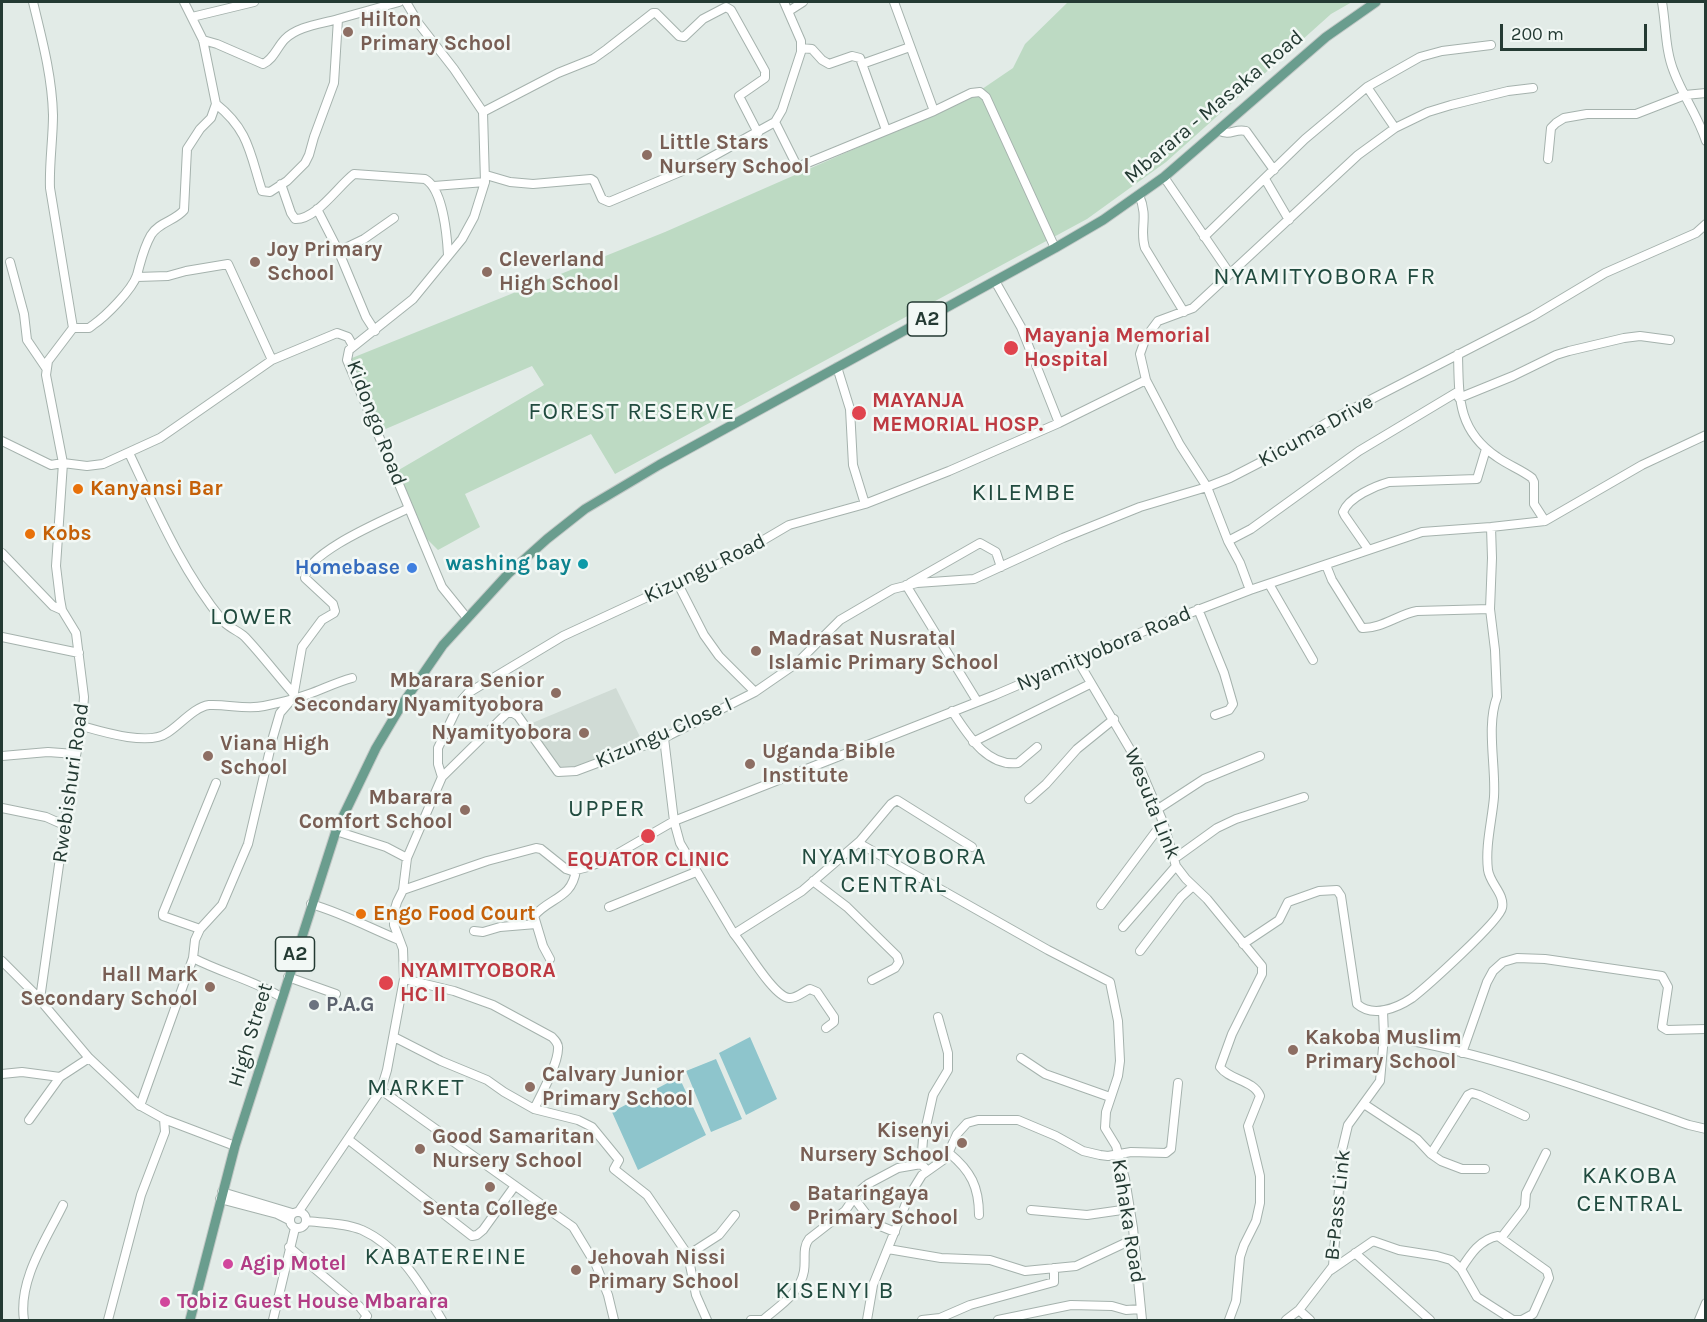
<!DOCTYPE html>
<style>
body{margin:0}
#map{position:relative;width:1707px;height:1322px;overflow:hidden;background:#e2ebe7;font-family:Karla,sans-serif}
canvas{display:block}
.frame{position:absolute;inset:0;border:3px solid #243a33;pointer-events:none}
.scale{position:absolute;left:1500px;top:24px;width:147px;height:27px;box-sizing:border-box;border:3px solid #243a33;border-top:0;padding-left:8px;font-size:18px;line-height:21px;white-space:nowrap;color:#243a33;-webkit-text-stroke:4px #f2f8f5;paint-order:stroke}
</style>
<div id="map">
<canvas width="1707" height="1322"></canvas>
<div class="frame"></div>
<div class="scale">200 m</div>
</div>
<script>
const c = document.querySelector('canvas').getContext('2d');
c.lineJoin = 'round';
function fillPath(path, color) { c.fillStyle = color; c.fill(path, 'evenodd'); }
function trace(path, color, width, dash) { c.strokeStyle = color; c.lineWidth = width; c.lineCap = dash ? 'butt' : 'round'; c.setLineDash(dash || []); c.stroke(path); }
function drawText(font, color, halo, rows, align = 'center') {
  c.font = font + ' Karla,sans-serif'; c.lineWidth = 5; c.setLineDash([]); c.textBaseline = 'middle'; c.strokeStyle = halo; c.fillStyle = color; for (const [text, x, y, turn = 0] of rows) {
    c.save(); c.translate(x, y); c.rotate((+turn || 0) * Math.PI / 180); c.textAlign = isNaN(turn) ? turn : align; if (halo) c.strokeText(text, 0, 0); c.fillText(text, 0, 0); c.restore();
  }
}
fillPath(new Path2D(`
 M 616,688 L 644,745 L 567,773 L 558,772 L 525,726 Z`), '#d0dbd5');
fillPath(new Path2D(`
 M 1068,2 L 1352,2 L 1331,14 L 1166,162 L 1087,219 L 615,474 L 591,434 L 465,494 L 480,527 L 438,550 L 425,537 L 397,471 L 544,385 L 532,366 L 381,431 L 347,360 L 665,232 L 966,100 L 1013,68 L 1025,44 Z`), '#bddac3');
fillPath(new Path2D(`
 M 750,1037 L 777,1099 L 746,1115 L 719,1053 Z
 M 716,1059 L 742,1119 L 711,1132 L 686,1071 Z
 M 679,1077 L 706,1135 L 638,1170 L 612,1112 Z`), '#8ec5cc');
const minor = new Path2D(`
 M 33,2 C 42,39 52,76 53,115 C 53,139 49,164 50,188 L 73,328
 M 406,2 L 419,24 L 454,69 L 483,112 L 485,182 L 474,217 L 462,239 L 413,299 L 349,350 L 347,360 L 442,587 L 467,618
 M 894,2 L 934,111
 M 1662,2 C 1666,25 1665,50 1674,72 C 1683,96 1698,116 1706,141
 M 789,11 L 803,2
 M 192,17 L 254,2
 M 203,40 L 217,44 L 263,64 C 274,59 277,47 285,39 C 298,26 321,24 338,19
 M 801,48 L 812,49 L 822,60 L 829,64 L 852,56 L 860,58 L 886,130
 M 862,64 L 910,47
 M 1367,87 L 1395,128
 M 216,104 C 249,130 250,154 262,191 L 270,192 L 287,181 L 305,163 L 309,155 L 314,137 L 334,83 L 338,19 L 399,2
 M 483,112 L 558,73 L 593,59 L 607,49 L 653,13 L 656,13 L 679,36 L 684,37 L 703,19 L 726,7 L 731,10 L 765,71 L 765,78 L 739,96 L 758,133
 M 775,122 L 796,164 L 800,166 L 934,111 L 971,93 L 980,92 L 986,97 L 1055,248
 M 1218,130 C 1231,137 1234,128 1246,131 L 1274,170
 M 1548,159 L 1551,128 L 1556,123 L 1564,118 L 1587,114 L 1636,114 L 1685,95 L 1706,93
 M 486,175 L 510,182 L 533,184 L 591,179 L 594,181 L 602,199 L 609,202 L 699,164 L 775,122 L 782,110 L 801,52 L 801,41 L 784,2
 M 1164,177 L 1230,274
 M 1265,179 L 1289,220
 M 281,184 L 291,213 L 295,219 C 316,220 338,186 354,174 L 425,179 C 443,189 447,236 448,255
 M 434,186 L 485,182
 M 1139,195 C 1149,218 1139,229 1145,248 L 1184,312
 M 317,209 L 338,250 L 366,317 L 375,331
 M 1204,237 L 1305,139 L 1367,87 L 1420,57 L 1442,51 L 1491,45
 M 339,251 L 364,239 L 394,218
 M 10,262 L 24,314 L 27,340 L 46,368
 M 137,277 L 168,276 L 186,271 L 228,264 L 272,360
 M 995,281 L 1021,327 L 1059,423
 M 73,328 L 89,328 L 93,325 C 106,316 132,290 137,275 C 141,261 143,249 151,235 C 159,222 175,221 184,210 L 187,149 L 200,129 L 211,118 L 216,104 L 203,40 L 184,2
 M 1458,354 C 1459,397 1457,430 1497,457 C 1508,465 1522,470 1532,478 L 1534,482 L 1534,504 L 1545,521
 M 837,367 L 850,409 L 853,465 L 865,504
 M 1459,398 L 1513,376 L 1556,355 L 1569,351 L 1624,338 L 1640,336 L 1670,340
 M 2,441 L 51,465 L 63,463 L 87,466 L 103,464 L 160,438 L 272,360 L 337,333 L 348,337 L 353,346
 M 129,453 C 156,510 182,571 223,621 C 229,628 239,631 245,637 C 262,655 277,675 293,693
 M 1228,541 L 1251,529 L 1359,451 L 1459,391
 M 1368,549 L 1345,516 L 1343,512 C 1349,497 1375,486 1389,482 L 1477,479 L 1486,449
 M 2,553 L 53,606 L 62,610
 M 1326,565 L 1332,580 L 1362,628 C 1381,629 1399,614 1417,611 L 1490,609
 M 910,583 L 980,543 L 996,552 L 1001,567
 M 678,584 L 704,635 L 719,656 L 755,692
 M 1269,584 L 1313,660
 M 906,585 L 977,701
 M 1250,590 L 1240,563 L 1228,541 L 1207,487 L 1180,445 L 1146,380 L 1140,354 L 1146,337 L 1158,321 L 1193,308 L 1358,155 L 1395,128 L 1428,112 L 1451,105 L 1508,91 L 1533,88
 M 1198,609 L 1224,673 L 1233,704 L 1229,710 L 1215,715
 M 2,637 L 79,653
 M 1078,661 L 1137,761 L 1163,822 L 1176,866 L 1186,879 L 1207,899 L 1262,966 L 1262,974 L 1232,1034 L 1220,1067 C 1229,1080 1254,1080 1260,1096 L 1248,1126 L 1260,1176 L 1260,1203 L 1256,1221 L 1244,1245 L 1240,1257 L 1236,1301 L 1229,1320
 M 952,711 C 967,733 986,767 1018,763 L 1037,747
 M 82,726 C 103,732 149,746 167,733 C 180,725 194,707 209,705 C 228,704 246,710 264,706 C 279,703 295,699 309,694 C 323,689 337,682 352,678
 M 664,738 L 674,821 L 680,843 L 734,934 L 802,891 L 860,841 L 862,845 L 1048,950 L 1110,982 L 1118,1021 L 1120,1061 L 1118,1076 L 1106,1112 L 1105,1128 L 1116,1146 L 1125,1179 L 1133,1228 L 1142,1320
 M 973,742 L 1090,684
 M 2,756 L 48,752 L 75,754
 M 442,777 L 507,713 L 513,713 L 518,716 L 558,772 L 576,771 L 664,738 L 755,692 L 797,663 L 840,620 L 893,589 L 917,583 L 974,579 L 1063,538 L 1140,507 L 1207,487 L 1230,478 L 1261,462 L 1333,419 L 1533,316 L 1605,273 L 1696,233 L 1706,224
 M 1029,799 L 1046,784 L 1077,749 L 1114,719
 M 2,808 L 46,817 L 64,825
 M 1158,809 L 1204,779 L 1260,756
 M 336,831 L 386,847 L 407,858
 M 860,841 L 891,804 L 897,800 L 972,847
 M 1174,859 L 1217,828 L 1236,819 L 1304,797
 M 813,881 L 847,907 L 897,956 L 899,962 L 895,968 L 872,980
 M 403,890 L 407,858 L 442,777 L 438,764 L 438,748 L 460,702 L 468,693 L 563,636 L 738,555 L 789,525 L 865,504 L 949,471 L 1059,423 L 1146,380
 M 311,904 C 342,913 370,928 399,940
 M 1101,905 L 1163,822
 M 609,907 L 696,872
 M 1123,927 L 1176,866
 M 200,929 L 163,916 L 163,913 L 216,783
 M 474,931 L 483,932 L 500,927 L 536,924
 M 734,934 C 746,948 773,996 789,998 C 796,999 804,991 810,989 L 817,992 L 834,1017 L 834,1022 L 826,1028
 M 1243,944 L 1279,920 L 1288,902 L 1319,891 L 1337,890 L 1341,896 L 1357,1004 C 1373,1018 1397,1008 1412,998 C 1425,988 1500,921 1502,908 C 1505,894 1490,884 1488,870 C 1485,846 1492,821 1494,797 C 1496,766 1486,726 1497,697 L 1495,650 L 1490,609 L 1492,558 L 1491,527
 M 1140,951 L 1181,897 L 1193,886
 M 193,958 C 222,973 253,980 281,997
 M 550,959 L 543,946 L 534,916 C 550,897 572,899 576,870
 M 2,961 L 35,994 L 89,1058 L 139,1105 L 164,1119 L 235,1146
 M 288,977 L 336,994
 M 404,979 L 454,991 L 493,1005 L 552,1037 C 555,1040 559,1044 558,1049 C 558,1064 541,1095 534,1109
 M 40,999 L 71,780 L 82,726 L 84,697 L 76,633 L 62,610 L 60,599 L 56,566 L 63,463 L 46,375 L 48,361 L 73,328
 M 1384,1036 C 1488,1053 1590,1090 1689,1125 L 1706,1129
 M 394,1037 L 441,1061 L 487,1080 L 504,1092 L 534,1109 L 578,1120 L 592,1127 L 619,1160 L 614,1169 L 647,1195 L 688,1255
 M 1462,1053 L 1487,982 L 1493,971 L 1503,962 L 1517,958 L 1545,959 L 1662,976 L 1668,987 L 1662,1027 L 1667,1030 L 1706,1029
 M 1021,1058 L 1045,1074 L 1110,1097
 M 2,1074 L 22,1072 L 60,1077
 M 381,1090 L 573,1227 L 596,1265 L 608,1295 L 614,1320
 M 1364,1104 L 1417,1139 L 1431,1154 L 1441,1161 L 1462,1169 L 1485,1169
 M 140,1106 L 193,958 L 195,940 L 200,929 L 222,905 L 248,844 L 273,737 L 280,713 L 293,698 L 302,647 L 322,620 L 334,613 L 335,611 L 333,604 L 305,578 C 306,552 387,519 409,508
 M 29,1120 L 60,1077 L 89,1058
 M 349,1140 L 472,1236 L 477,1235 L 483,1230 L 514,1187
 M 949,1153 C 971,1171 979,1187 979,1215
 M 1431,1154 L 1468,1095 L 1472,1093 L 1479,1095 L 1525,1116
 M 921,1164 L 923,1140 L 933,1095 L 948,1070 L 948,1053 L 938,1017
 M 222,1192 L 292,1213
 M 854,1198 L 873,1223 L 895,1232
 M 220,1199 L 277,1214 L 289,1220
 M 1031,1210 L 1087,1215 L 1129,1209
 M 299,1211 L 381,1090 L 387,1070 L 404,979 L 403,949 L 394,925 L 394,912 L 397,902 L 403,890 L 487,861 L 536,848 L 541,849 L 566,869 L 572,871 L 588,867 L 610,858 L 674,821 L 995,695 L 1156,626 L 1250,590 L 1422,532 L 1491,527 L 1545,521 L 1642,465 L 1706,435
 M290 1220a8 8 0 1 1 16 0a8 8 0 1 1-16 0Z
 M 306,1221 C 324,1223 345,1223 362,1230 C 400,1247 422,1287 442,1320
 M 1501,1238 L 1522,1211 L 1525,1206 L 1526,1193 L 1546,1153
 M 289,1247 L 359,1306 L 367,1316 L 364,1320
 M 888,1249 L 941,1258 L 990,1260 L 1025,1271 L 1076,1266 L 1125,1243 L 1134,1241
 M 1355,1253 L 1430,1320
 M 1331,1270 L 1373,1241 L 1399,1250 L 1437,1256 L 1451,1260 L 1461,1269 L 1477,1297 L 1513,1320 L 1522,1320 L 1533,1314 L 1549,1278 L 1547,1271 L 1498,1236 C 1480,1239 1470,1255 1461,1269
 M 1299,1310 L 1310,1320
 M 24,1320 C 18,1280 46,1240 63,1205
 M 108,1320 L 141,1195 L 165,1132 L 164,1119
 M 273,1320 L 295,1228
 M 707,1320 L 696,1295 L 688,1255 L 719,1235 L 735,1215
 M 751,1320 L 764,1320
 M 763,1320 C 779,1306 800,1294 804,1271 C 806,1259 802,1248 809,1239 L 845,1211 L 858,1192 L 868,1184 L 898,1168 L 921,1164 L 927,1170
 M 867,1320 L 873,1285 L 909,1196 L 922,1175 L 946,1158 L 957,1134 L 967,1123 L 978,1120 L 1018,1120 L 1056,1136 L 1083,1151 L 1100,1155 L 1108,1156 L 1131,1152 L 1166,1153 L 1171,1149 L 1178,1083
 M 922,1320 L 940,1318 L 970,1305 L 1054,1282 L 1054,1268
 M 998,1320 L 1071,1305 L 1112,1306 L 1126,1310 L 1141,1309
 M 1286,1320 L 1299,1310 L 1333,1266 L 1342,1150 L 1348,1125 L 1380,1081 L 1384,1036 L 1383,1011
 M 1699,1320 L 1706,1303`);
const major = new Path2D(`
 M 190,1320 L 235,1146 L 336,831 L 376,748 L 401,706 L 443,645 L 508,574 L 547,539 L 585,509 L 659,465 L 1055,248 L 1103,220 L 1164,177 L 1326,37 L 1376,2`);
trace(minor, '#a5b2ad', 10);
trace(major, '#c2c8c6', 11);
trace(minor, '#fff', 8);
trace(major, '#6a9d8e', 9);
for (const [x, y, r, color] of [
 [348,32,6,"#8d6e63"],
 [647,155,6,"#8d6e63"],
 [255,262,6,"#8d6e63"],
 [487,272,6,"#8d6e63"],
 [1011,348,8,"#e0444e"],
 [859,413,8,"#e0444e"],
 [78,489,6,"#e8710a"],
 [30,534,6,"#e8710a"],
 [583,564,6,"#0f9aa8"],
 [412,568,6,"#3f7fe0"],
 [756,651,6,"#8d6e63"],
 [556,693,6,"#8d6e63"],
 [584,733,6,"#8d6e63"],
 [208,756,6,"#8d6e63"],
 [750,764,6,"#8d6e63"],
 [465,810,6,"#8d6e63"],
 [648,836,8,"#e0444e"],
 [361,914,6,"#e8710a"],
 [386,983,8,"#e0444e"],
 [210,987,6,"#8d6e63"],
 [314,1005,6,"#6b7280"],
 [1293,1050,6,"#8d6e63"],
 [530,1087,6,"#8d6e63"],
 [962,1143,6,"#8d6e63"],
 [420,1149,6,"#8d6e63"],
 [490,1187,6,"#8d6e63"],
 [795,1206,6,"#8d6e63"],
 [228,1264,6,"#d1479c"],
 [576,1270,6,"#8d6e63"],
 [165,1302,6,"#d1479c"]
]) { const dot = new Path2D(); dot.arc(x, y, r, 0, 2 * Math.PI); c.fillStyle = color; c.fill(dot); trace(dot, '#f2f8f5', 2); }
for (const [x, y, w] of [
 [927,319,39],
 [295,954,39]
]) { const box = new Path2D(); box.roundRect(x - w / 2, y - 17, w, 34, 4.5); c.fillStyle = '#f2f8f5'; c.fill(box); trace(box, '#243a33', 1.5); }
drawText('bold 20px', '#243a33', null, [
 ["A2",927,319],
 ["A2",295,954]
]);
drawText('bold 21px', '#785e54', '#f2f8f5', [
 ["Hilton",360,20],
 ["Primary School",360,44],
 ["Little Stars",659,143],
 ["Nursery School",659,167],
 ["Joy Primary",267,250],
 ["School",267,274],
 ["Cleverland",499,260],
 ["High School",499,284],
 ["Madrasat Nusratal",768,639],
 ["Islamic Primary School",768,663],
 ["Mbarara Senior",544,681,"right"],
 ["Secondary Nyamityobora",544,705,"right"],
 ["Nyamityobora",572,733,"right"],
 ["Viana High",220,744],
 ["School",220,768],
 ["Uganda Bible",762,752],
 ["Institute",762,776],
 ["Mbarara",453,798,"right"],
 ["Comfort School",453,822,"right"],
 ["Hall Mark",198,975,"right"],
 ["Secondary School",198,999,"right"],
 ["Kakoba Muslim",1305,1038],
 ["Primary School",1305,1062],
 ["Calvary Junior",542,1075],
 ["Primary School",542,1099],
 ["Kisenyi",950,1131,"right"],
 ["Nursery School",950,1155,"right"],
 ["Good Samaritan",432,1137],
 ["Nursery School",432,1161],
 ["Bataringaya",807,1194],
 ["Primary School",807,1218],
 ["Senta College",490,1209,"center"],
 ["Jehovah Nissi",588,1258],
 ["Primary School",588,1282]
], 'left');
drawText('21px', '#243a33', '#f2f8f5', [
 ["Mbarara - Masaka Road",1214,107,-40],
 ["Kidongo Road",376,423,69],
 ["Kicuma Drive",1316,431,-29],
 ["Kizungu Road",705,569,-26],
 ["Nyamityobora Road",1104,649,-23],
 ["Kizungu Close I",664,733,-24],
 ["Rwebishuri Road",71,783,-82],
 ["Wesuta Link",1152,804,68],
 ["High Street",251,1035,-73],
 ["B-Pass Link",1338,1205,-84],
 ["Kahaka Road",1128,1221,81]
]);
drawText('bold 21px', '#be3a42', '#f2f8f5', [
 ["Mayanja Memorial",1024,336],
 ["Hospital",1024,360],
 ["MAYANJA",872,401],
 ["MEMORIAL HOSP.",872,425],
 ["EQUATOR CLINIC",648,860,"center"],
 ["NYAMITYOBORA",400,971],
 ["HC II",400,995]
], 'left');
drawText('bold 21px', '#c56008', '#f2f8f5', [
 ["Kanyansi Bar",90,489],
 ["Kobs",42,534],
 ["Engo Food Court",373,914]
], 'left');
drawText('bold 21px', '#0d838f', '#f2f8f5', [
 ["washing bay",571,564]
], 'right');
drawText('bold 21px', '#366cbe', '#f2f8f5', [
 ["Homebase",400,568]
], 'right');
drawText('bold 21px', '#5b616d', '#f2f8f5', [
 ["P.A.G",326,1005]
], 'left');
drawText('bold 21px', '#b23c85', '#f2f8f5', [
 ["Agip Motel",240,1264],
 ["Tobiz Guest House Mbarara",177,1302]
], 'left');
c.letterSpacing = '1.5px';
drawText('24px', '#214b3f', '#f2f8f5', [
 ["NYAMITYOBORA FR",1325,277],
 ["FOREST RESERVE",632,412],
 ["KILEMBE",1024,493],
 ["LOWER",252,617],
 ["UPPER",607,809],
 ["NYAMITYOBORA",894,857],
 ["CENTRAL",894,885],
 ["MARKET",416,1088],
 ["KAKOBA",1630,1176],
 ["CENTRAL",1630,1204],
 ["KABATEREINE",446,1257],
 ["KISENYI B",835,1291]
]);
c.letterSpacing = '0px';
</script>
